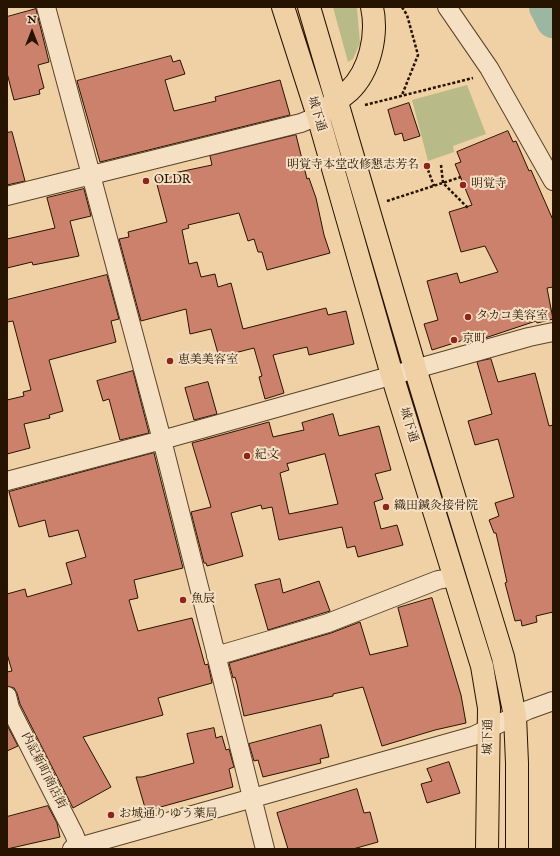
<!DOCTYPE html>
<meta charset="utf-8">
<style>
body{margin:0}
#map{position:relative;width:560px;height:856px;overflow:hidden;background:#f0d0a5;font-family:"IM FELL English",serif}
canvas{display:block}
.frame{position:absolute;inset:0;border:8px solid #271400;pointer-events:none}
.north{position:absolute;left:12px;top:12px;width:40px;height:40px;-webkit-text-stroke:3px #f5e0c4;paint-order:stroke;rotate:0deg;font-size:11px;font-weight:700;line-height:16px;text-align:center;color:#271400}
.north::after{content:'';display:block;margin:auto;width:14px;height:18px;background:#271400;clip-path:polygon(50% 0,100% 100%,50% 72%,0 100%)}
</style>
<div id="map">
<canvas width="560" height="856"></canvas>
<div class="frame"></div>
<div class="north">N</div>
</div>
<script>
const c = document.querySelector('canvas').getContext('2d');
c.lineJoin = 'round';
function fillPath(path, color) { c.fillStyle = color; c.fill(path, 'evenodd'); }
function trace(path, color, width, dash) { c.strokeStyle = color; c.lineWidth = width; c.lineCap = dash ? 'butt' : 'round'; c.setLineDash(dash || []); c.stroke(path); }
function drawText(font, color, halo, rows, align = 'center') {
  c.font = font + ' "IM FELL English","Noto Serif JP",serif'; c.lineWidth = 4; c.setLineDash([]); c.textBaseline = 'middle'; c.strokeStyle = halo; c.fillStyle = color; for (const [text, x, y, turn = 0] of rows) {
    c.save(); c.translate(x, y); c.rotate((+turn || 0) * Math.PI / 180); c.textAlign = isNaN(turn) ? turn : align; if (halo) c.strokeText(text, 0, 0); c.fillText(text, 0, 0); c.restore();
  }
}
fillPath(new Path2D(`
 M 333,7 L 356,7 L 357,9 L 360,43 L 353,59 L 348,62 Z
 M 467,85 L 486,134 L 453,146 L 454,152 L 428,161 L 412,100 Z`), '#b8bb87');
trace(new Path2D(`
 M 546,7 L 553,21`), '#9bb7a1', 34);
const building = new Path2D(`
 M 36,9 L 49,62 L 38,65 L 44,88 L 39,90 L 40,94 L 14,100 L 7,73 L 7,17 Z
 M 171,56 L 173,62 L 180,60 L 185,74 L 165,80 L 174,111 L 216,101 L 215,97 L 280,80 L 290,115 L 100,162 L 77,81 Z
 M 409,103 L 420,136 L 404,141 L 402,133 L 395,135 L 388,110 Z
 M 508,131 L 513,142 L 516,141 L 529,171 L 531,170 L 553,220 L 553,287 L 547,288 L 553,319 L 537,323 L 536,321 L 485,338 L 471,342 L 470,338 L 432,350 L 424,324 L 438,320 L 427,281 L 457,273 L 460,283 L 498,272 L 485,246 L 461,252 L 449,212 L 472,205 L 455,164 L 461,162 L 457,152 Z
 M 12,132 L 25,181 L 7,185 L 7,133 Z
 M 296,135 L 307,179 L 309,178 L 316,198 L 324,235 L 330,253 L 267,270 L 262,252 L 258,252 L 254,239 L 248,241 L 239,213 L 188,225 L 189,228 L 182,230 L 189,264 L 197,262 L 201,277 L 215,274 L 218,287 L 231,283 L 243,329 L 326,308 L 328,315 L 346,311 L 354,344 L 309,355 L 307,347 L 273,355 L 284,393 L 265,399 L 259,377 L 262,376 L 254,348 L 219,357 L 211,329 L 190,334 L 186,309 L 141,321 L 119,239 L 129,237 L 128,232 L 167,222 L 155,177 L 212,165 L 210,156 Z
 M 84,189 L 91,216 L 70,221 L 79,256 L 33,265 L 32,262 L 7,268 L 7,239 L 55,228 L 47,198 Z
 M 107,275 L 119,319 L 111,321 L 116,342 L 49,360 L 63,411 L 49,415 L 50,418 L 24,424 L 30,448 L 7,454 L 7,400 L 24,396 L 23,392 L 31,390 L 13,321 L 7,322 L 7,300 Z
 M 491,359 L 498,382 L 535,373 L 549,426 L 553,425 L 553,612 L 536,616 L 537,622 L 522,626 L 521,620 L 515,621 L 505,583 L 507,582 L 496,533 L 494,533 L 489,520 L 499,516 L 495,503 L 514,497 L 498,439 L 475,445 L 468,421 L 492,414 L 477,362 Z
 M 133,371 L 149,433 L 120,440 L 109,399 L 103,401 L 97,381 Z
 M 208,382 L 217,414 L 194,420 L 185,388 Z
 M 333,414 L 339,436 L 379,426 L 391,470 L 375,474 L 383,499 L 374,502 L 381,529 L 397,525 L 403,545 L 358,557 L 355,546 L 347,548 L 342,527 L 279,540 L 272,507 L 262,509 L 261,505 L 231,513 L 243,556 L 207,566 L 206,563 L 204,563 L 191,512 L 211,507 L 192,443 L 269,422 L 273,437 L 304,430 L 302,423 ZM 325,454 L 338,504 L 289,514 L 280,473 L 289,470 L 287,464 Z
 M 154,453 L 183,568 L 134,580 L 138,598 L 129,600 L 138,631 L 192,618 L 205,665 L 208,664 L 212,683 L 158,698 L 163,715 L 83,737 L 111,787 L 73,808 L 20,704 L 17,693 L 14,688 L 7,686 L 7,672 L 12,671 L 7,654 L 7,594 L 25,589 L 27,597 L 72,584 L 66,563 L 86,557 L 78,530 L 49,537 L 45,520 L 19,527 L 9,492 Z
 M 280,579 L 283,593 L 319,581 L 330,611 L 268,630 L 255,585 Z
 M 432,598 L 461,695 L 466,723 L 435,730 L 382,746 L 363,687 L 333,694 L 333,696 L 244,716 L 237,684 L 235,677 L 233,678 L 229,663 L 331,633 L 360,622 L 370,655 L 408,646 L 398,608 Z
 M 7,725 L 18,746 L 7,751 Z
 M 321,725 L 329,757 L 320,759 L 321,763 L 263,777 L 258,760 L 254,761 L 249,744 Z
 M 214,728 L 216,738 L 222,736 L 226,750 L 229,749 L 234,767 L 229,769 L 233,787 L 146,811 L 136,777 L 142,777 L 194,763 L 187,734 Z
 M 449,762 L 460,793 L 427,803 L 421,784 L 432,781 L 427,769 Z
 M 357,789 L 364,813 L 370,812 L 378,842 L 353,849 L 288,849 L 277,813 Z
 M 48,806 L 57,823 L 60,837 L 7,849 L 7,817 Z`);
fillPath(building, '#cc816d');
trace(building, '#271400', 1);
const minor = new Path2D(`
 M 46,7 L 162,440 L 265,849
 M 447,7 L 489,68 L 553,181
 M 7,196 L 301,123 L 318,116
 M 7,481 L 162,440 L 529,337 L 553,332
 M 216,656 L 328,623 L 438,580 L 455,577
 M 7,696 L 10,708 L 74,834 L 80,849
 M 72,849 L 473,736 L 528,710 L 553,701`);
const major = new Path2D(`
 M 283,7 L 318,116 L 392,375 L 482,666 L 489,708 L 487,849
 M 309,7 L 415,368 L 503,657 L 515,716 L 517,763 L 517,849
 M 327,109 C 334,103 342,97 349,91 C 370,71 378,35 372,7`);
trace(minor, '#594329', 20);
trace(major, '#271400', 24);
trace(new Path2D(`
 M 402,7 L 407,15 L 418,55 L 402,95
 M 365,105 L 473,78
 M 441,165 L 443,183 L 469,209
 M 428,170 L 434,186
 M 387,201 L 461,177`), '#271400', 2.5, [3, 2]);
trace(minor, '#f5e0c4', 18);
trace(major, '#f0d0a5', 22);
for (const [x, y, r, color] of [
 [427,166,4,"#8f2418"],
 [146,181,4,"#8f2418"],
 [463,185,4,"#8f2418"],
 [468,317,4,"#8f2418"],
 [454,340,4,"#8f2418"],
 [170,361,4,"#8f2418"],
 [247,456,4,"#8f2418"],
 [386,507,4,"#8f2418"],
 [183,600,4,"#8f2418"],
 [111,815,4,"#8f2418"]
]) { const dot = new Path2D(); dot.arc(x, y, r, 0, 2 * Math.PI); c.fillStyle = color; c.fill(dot); trace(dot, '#f5e0c4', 1.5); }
drawText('12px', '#271400', '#f5e0c4', [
 ["城下通",316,114,73],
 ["城下通",408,425,73],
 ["城下通",489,737,-89],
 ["内記新町商店街",43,771,63]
]);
drawText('12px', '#271400', '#f5e0c4', [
 ["明覚寺本堂改修懇志芳名",419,166,"right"],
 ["OLDR",154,181],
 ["明覚寺",471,185],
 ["タカコ美容室",476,317],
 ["京町",462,340],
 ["恵美美容室",178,361],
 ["紀文",255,456],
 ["織田鍼灸接骨院",394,507],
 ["魚辰",191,600],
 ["お城通り ゆう薬局",119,815]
], 'left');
</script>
